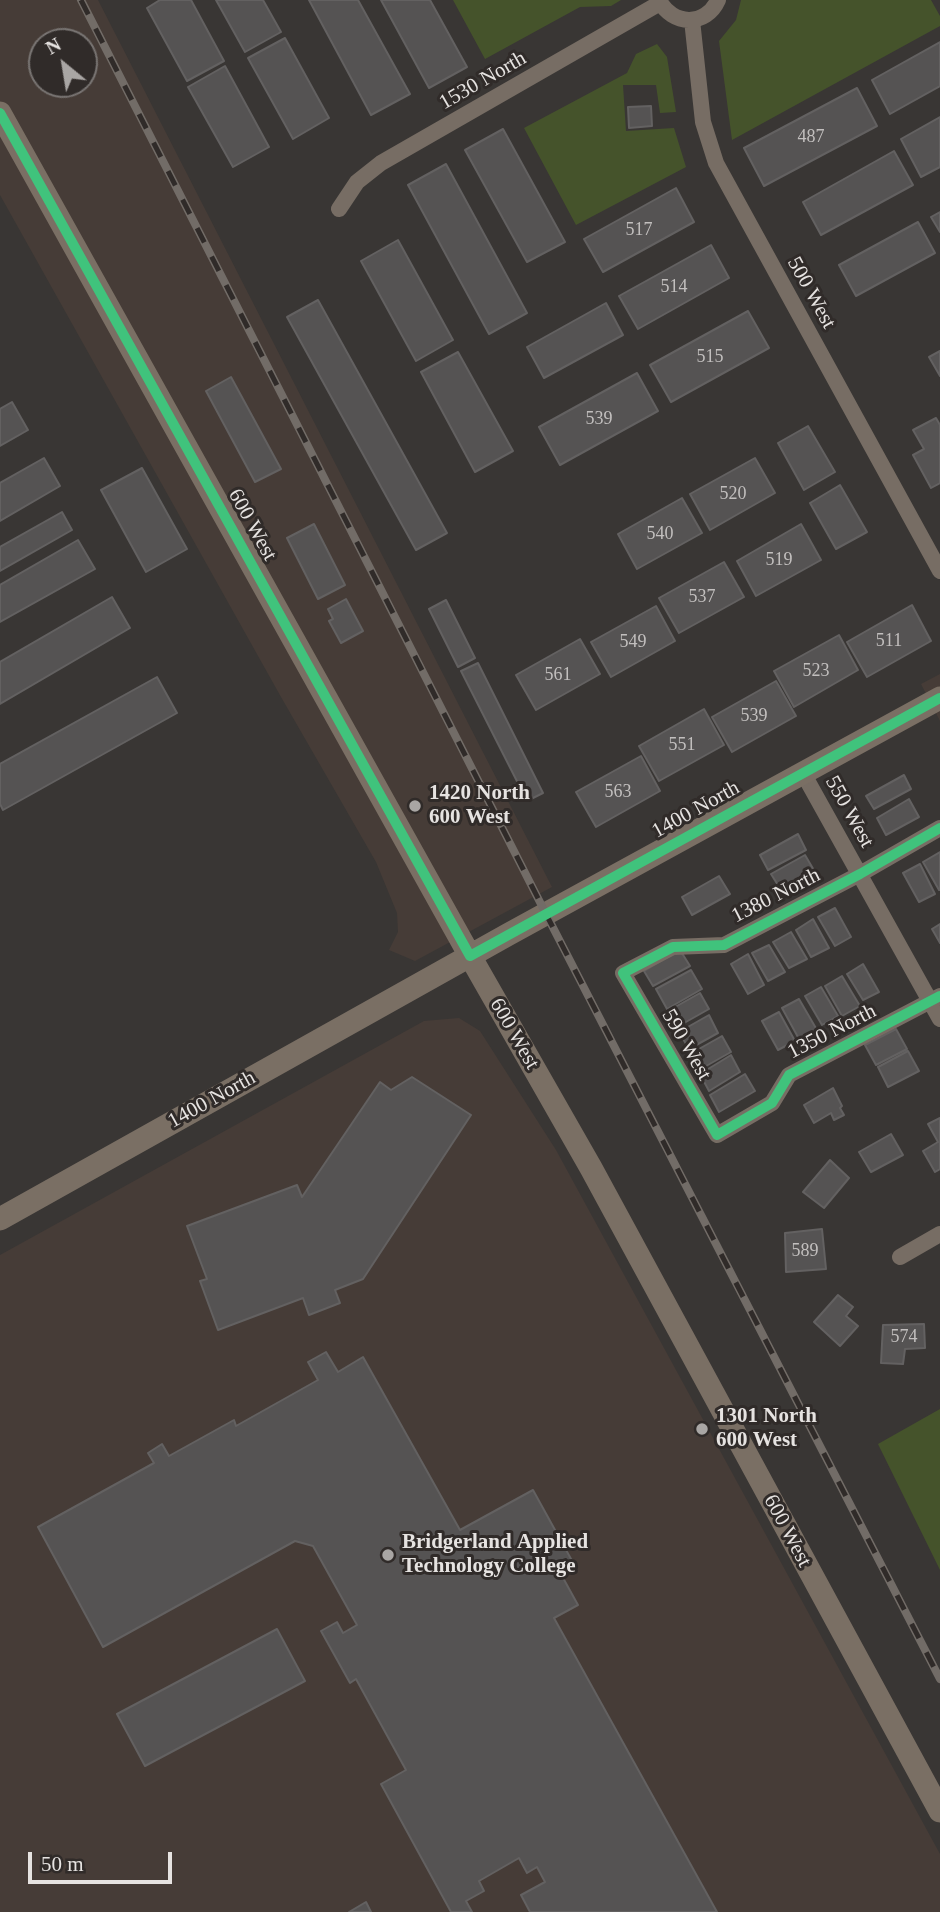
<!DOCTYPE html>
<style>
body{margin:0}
#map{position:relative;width:940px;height:1912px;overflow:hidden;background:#393634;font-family:"Times New Roman",serif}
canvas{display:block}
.north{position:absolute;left:28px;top:28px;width:70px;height:70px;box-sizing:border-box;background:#302b29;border:2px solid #797573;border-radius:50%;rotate:330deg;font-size:19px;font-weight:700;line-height:28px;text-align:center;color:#e6e3e1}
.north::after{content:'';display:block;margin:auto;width:24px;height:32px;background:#a9a6a4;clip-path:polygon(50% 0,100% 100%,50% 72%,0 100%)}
.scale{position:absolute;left:28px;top:1852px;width:144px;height:32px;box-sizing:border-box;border:4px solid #e6e3e1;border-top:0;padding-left:9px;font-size:21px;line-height:24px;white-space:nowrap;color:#e6e3e1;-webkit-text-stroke:5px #302b29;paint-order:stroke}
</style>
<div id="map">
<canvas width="940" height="1912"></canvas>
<div class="north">N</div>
<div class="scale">50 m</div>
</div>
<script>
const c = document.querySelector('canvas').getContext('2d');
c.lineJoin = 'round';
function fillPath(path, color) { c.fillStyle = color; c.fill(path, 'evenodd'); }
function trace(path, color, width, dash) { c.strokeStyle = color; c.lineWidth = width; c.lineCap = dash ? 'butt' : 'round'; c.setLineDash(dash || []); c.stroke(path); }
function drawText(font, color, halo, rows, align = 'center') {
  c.font = font + ' "Times New Roman",serif'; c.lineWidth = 6; c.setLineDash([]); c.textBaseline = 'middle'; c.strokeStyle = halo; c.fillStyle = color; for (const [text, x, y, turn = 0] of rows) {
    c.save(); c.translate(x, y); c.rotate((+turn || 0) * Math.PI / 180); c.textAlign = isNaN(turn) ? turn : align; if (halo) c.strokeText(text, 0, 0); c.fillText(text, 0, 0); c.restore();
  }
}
fillPath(new Path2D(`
 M 0,0 L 98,0 L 552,887 L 415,961 L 389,950 L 398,932 L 397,913 L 376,862 L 281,697 L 0,195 ZM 42,42 L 84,42 L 84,84 L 42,84 Z
 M 940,674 L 940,721 L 921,684 Z
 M 459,1018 L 480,1031 L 556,1150 L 940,1854 L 940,1912 L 0,1912 L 0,1255 L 424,1021 Z`), '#463c37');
fillPath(new Path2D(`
 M 453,0 L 621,0 L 611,6 L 580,7 L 485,59 Z
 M 741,0 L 931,0 L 940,16 L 940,26 L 732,140 L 719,41 L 736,20 Z
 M 657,44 L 667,57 L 676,112 L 660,113 L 656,85 L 623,85 L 626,131 L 674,128 L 686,167 L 576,225 L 524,128 L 627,73 L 636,54 Z
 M 940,1409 L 940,1570 L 878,1444 Z`), '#45532b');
const building = new Path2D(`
 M 160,0 L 191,0 L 224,61 L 187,81 L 147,8 Z
 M 216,0 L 263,0 L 281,32 L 245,52 Z
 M 309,0 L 358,0 L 410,94 L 371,115 Z
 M 381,0 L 430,0 L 467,67 L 429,88 Z
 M 285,38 L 329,118 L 293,139 L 248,58 Z
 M 940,42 L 940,86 L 890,114 L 872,80 Z
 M 225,66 L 269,147 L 233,167 L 188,87 Z
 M 857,88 L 877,126 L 764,186 L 744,148 Z
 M 651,106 L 652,126 L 629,128 L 628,107 Z
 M 940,117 L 940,167 L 921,177 L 901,139 Z
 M 503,129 L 565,242 L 527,262 L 465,150 Z
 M 894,151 L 913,185 L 821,235 L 803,202 Z
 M 446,164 L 527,313 L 489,334 L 408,185 Z
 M 676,188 L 694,222 L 603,272 L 584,239 Z
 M 940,212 L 940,232 L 931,217 Z
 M 918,222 L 935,253 L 856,296 L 839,265 Z
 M 398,240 L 453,340 L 416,361 L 361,261 Z
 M 711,245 L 729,278 L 638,329 L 619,296 Z
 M 318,300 L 447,533 L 416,550 L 287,317 Z
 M 606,303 L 623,335 L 544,378 L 527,347 Z
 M 748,311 L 769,348 L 671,402 L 650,365 Z
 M 940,351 L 940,376 L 929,357 Z
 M 458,352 L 513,451 L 475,472 L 421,372 Z
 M 637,373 L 658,411 L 560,465 L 539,427 Z
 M 231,377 L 281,469 L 255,482 L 206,391 Z
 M 12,402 L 28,430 L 0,446 L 0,409 Z
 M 936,418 L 940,425 L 940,483 L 931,488 L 913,455 L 924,449 L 913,430 Z
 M 808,426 L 835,472 L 804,490 L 778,443 Z
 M 44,458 L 60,486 L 0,521 L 0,483 Z
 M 755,458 L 775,493 L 710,530 L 690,494 Z
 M 142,468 L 187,549 L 146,572 L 101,490 Z
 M 840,485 L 867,532 L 836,549 L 810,503 Z
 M 682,498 L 702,533 L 637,569 L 618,534 Z
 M 62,512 L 72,530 L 0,571 L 0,547 Z
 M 314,524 L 345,585 L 318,599 L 287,538 Z
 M 801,524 L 821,560 L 756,596 L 737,561 Z
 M 78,540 L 95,569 L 0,622 L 0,585 Z
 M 724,562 L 744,597 L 679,633 L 659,598 Z
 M 112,597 L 130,628 L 0,704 L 0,662 Z
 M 346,599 L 363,631 L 341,643 L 329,621 L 333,619 L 328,609 Z
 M 446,600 L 475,658 L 458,667 L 429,609 Z
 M 912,605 L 931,641 L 867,677 L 847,642 Z
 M 656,606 L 675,641 L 611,677 L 591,642 Z
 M 839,635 L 858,670 L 794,707 L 774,671 Z
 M 580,639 L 600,674 L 536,710 L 516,675 Z
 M 478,663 L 543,793 L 527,801 L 461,671 Z
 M 157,677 L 177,713 L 3,810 L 0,804 L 0,764 Z
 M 776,681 L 796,716 L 732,752 L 712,717 Z
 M 704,709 L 724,745 L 659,781 L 639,746 Z
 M 641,756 L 660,791 L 596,827 L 576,792 Z
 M 904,775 L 911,789 L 874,809 L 866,796 Z
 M 909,799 L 919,817 L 886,835 L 877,818 Z
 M 798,834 L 806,850 L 768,870 L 760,855 Z
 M 940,852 L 940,890 L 939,890 L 923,862 Z
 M 805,855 L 815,872 L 781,890 L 771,874 Z
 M 920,864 L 935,894 L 919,902 L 903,873 Z
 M 719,876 L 730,894 L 692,915 L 682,897 Z
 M 835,908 L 851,937 L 835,946 L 818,917 Z
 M 813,919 L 829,948 L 811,957 L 796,930 Z
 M 940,924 L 940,943 L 932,929 Z
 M 791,932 L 807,959 L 789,968 L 773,942 Z
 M 769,945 L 785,972 L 768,981 L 752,953 Z
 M 680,950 L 690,966 L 653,986 L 644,971 Z
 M 748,954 L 764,985 L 748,994 L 731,964 Z
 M 863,964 L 879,992 L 863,1000 L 847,974 Z
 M 691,970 L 702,989 L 667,1009 L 656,989 Z
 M 842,976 L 860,1006 L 842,1016 L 825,986 Z
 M 821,987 L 838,1016 L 822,1025 L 805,996 Z
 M 700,993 L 709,1009 L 677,1027 L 668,1011 Z
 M 799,999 L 817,1030 L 799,1039 L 782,1008 Z
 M 779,1012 L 795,1041 L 778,1050 L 762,1021 Z
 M 709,1015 L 718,1033 L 689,1049 L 679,1032 Z
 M 896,1029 L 907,1049 L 876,1065 L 865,1045 Z
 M 722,1036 L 731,1052 L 699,1070 L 690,1054 Z
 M 908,1051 L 919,1071 L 888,1087 L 878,1067 Z
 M 731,1055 L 740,1072 L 709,1091 L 700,1074 Z
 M 745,1074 L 755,1091 L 719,1112 L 710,1095 Z
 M 412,1077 L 471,1115 L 363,1279 L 335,1290 L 340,1303 L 309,1315 L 303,1298 L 218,1330 L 200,1281 L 207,1279 L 187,1226 L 297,1185 L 302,1197 L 380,1082 L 391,1090 Z
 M 833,1088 L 842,1106 L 840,1108 L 844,1115 L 834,1120 L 831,1113 L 814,1123 L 804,1105 Z
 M 940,1118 L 940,1169 L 935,1172 L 923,1151 L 938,1142 L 928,1124 Z
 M 891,1134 L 903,1155 L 871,1172 L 859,1152 Z
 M 830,1160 L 849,1178 L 824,1208 L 803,1192 Z
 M 822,1229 L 826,1269 L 786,1272 L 785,1233 Z
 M 838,1295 L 853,1307 L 846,1316 L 858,1326 L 840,1346 L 814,1322 Z
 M 924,1324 L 925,1348 L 905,1349 L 903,1364 L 881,1363 L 883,1325 Z
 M 326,1352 L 338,1372 L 363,1357 L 460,1530 L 533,1490 L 576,1568 L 562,1576 L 578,1605 L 554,1618 L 717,1912 L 530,1912 L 521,1895 L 545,1882 L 537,1867 L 527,1873 L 519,1858 L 479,1881 L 484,1891 L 466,1901 L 472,1912 L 451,1912 L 381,1784 L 406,1770 L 356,1679 L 350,1683 L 321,1631 L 337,1622 L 343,1633 L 357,1625 L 313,1546 L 295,1541 L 103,1647 L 38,1527 L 154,1463 L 148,1453 L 162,1444 L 169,1456 L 234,1420 L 236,1426 L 318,1380 L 308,1362 Z
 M 277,1629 L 305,1681 L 145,1766 L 117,1714 Z
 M 366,1902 L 371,1912 L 349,1912 Z`);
fillPath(building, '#555353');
trace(building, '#636161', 2);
trace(new Path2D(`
 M 659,0 C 672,26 706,27 718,0
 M 692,20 L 703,122 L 716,163 L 940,571
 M 339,209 L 357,182 L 381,163 L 660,3
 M 803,773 L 940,1019
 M 940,828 L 860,874 L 724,945 L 673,947 L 623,973 L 717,1135 L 772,1103 L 789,1075 L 940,996
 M 900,1257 L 940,1234`), '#776d64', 16);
trace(new Path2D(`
 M 0,113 L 470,956 L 591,1168 L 940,1811
 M 0,1219 L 509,934 L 940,698`), '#7a6f64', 23);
const rail = new Path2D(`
 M 81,0 L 546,914 L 940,1679`);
trace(rail, '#726c67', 8);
trace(rail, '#302b29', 5, [16]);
trace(new Path2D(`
 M 0,113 L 470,956 L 940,698
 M 940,828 L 860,874 L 724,945 L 673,947 L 623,973 L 717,1135 L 772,1103 L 789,1075 L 940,996`), '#40c37c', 10);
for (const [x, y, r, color] of [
 [415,806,7,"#a9a6a4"],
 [702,1429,7,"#a9a6a4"],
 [388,1555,7,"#a9a6a4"]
]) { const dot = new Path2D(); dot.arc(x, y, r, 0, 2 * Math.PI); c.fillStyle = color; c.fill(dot); trace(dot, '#302b29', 2.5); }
drawText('18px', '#c2bfbe', null, [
 ["487",811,137],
 ["517",639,230],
 ["514",674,287],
 ["515",710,357],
 ["539",599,419],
 ["520",733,494],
 ["540",660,534],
 ["519",779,560],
 ["537",702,597],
 ["511",889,641],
 ["549",633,642],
 ["523",816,671],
 ["561",558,675],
 ["539",754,716],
 ["551",682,745],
 ["563",618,792],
 ["589",805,1251],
 ["574",904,1337]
]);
drawText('21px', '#e6e3e1', '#302b29', [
 ["1530 North",483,81,-30],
 ["500 West",811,293,61],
 ["600 West",252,525,61],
 ["1400 North",696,810,-29],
 ["550 West",849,812,61],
 ["1380 North",776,896,-27],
 ["1350 North",832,1032,-27],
 ["600 West",514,1034,60],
 ["590 West",686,1045,60],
 ["1400 North",212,1100,-29],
 ["600 West",787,1531,62]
]);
drawText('bold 21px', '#e6e3e1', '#302b29', [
 ["1420 North",429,794],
 ["600 West",429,818],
 ["1301 North",716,1417],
 ["600 West",716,1441],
 ["Bridgerland Applied",402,1543],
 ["Technology College",402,1567]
], 'left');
</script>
